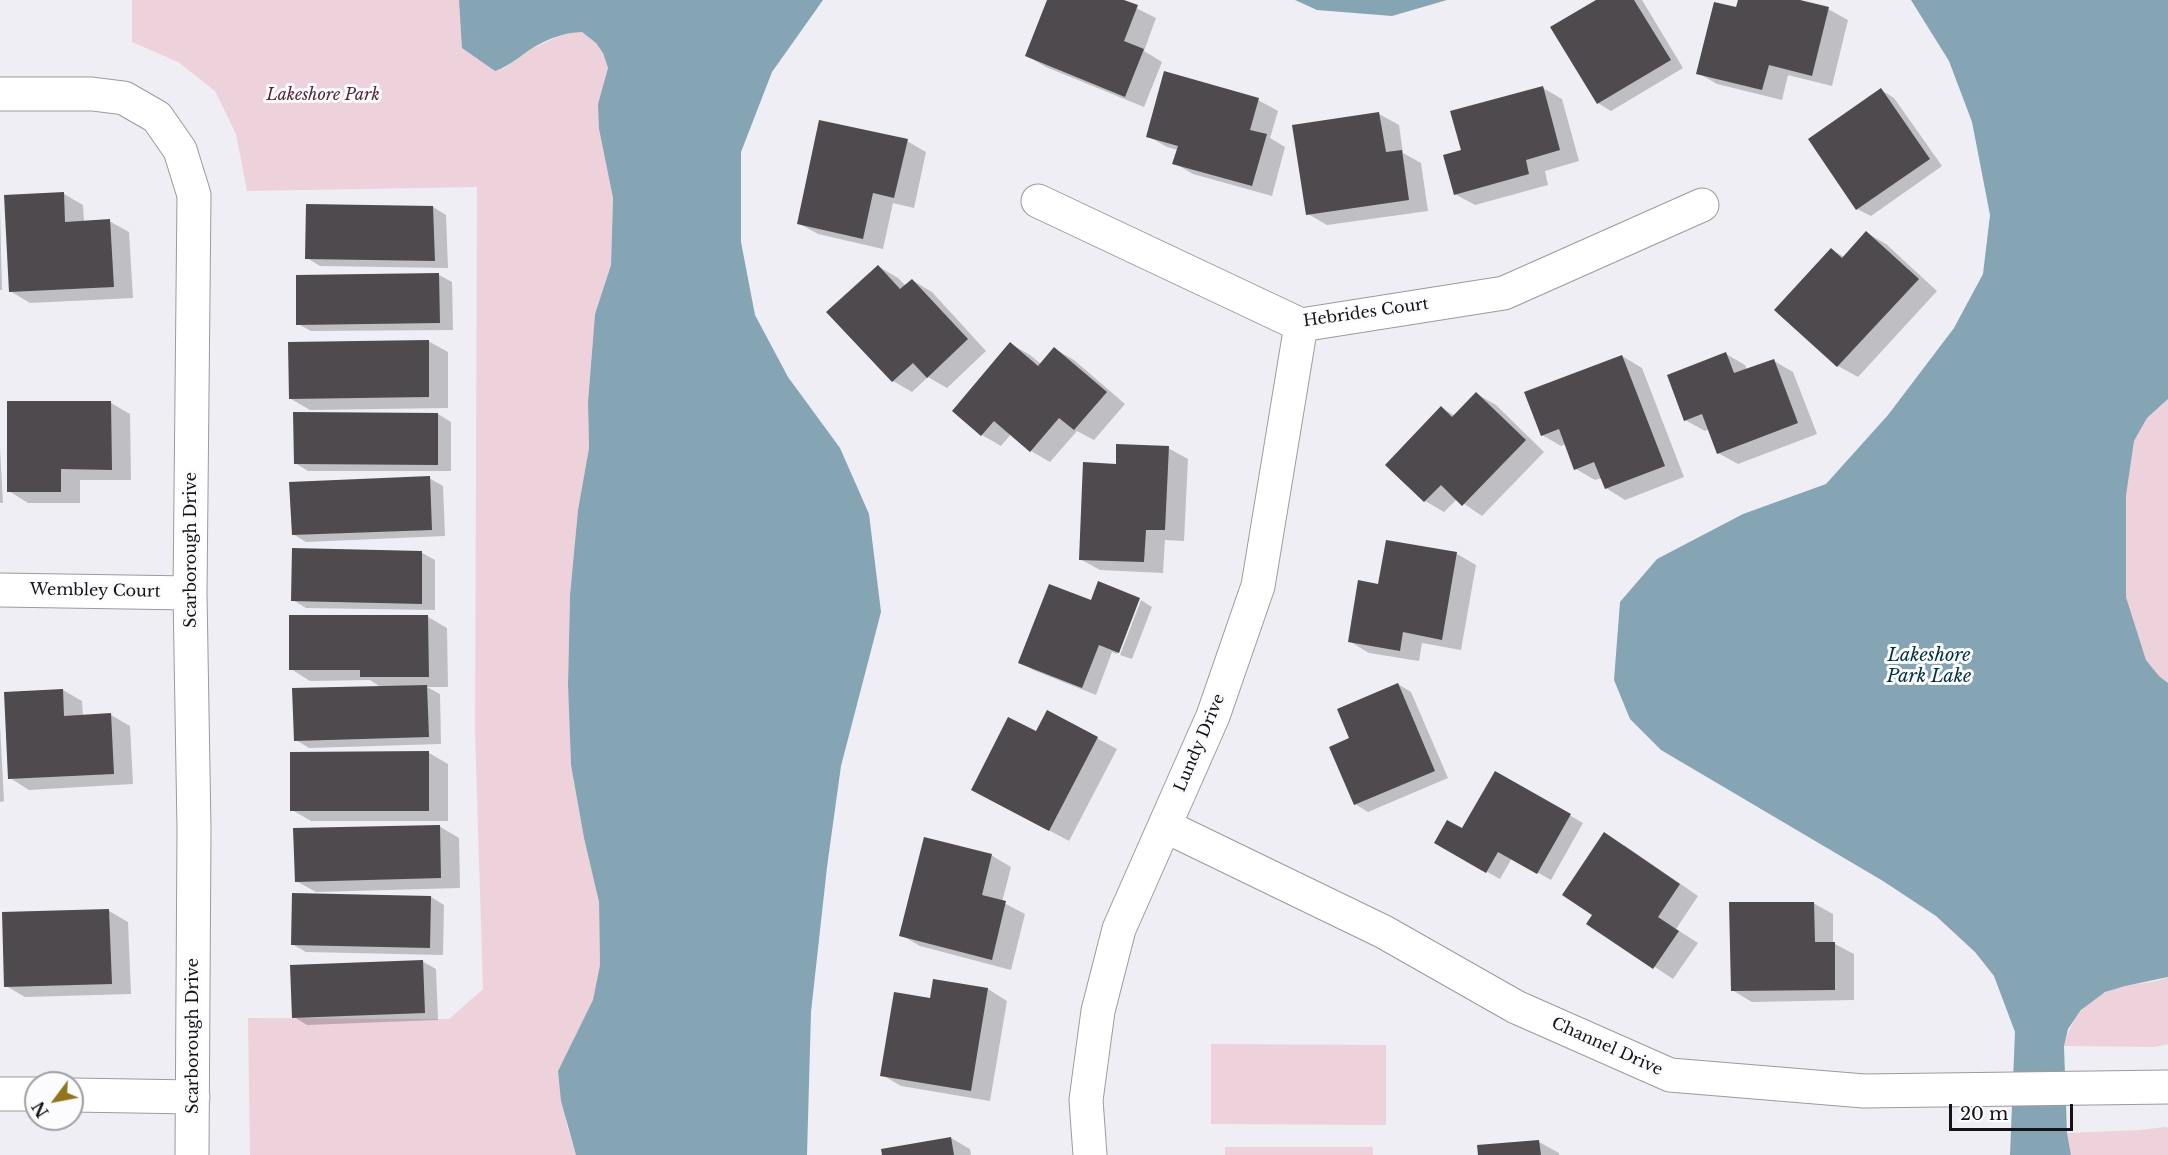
<!DOCTYPE html>
<style>
body{margin:0}
#map{position:relative;width:2168px;height:1155px;overflow:hidden;background:#efeef4;font-family:"Libre Baskerville",serif}
canvas{display:block}
.north{position:absolute;left:24px;top:1071px;width:60px;height:60px;box-sizing:border-box;background:#fcfcff;border:2px solid #9f9fa2;border-radius:50%;rotate:238deg;font-size:16px;font-weight:700;line-height:24px;text-align:center;color:#141416}
.north::after{content:'';display:block;margin:auto;width:21px;height:27px;background:#8f761c;clip-path:polygon(50% 0,100% 100%,50% 72%,0 100%)}
.scale{position:absolute;left:1949px;top:1104px;width:124px;height:27px;box-sizing:border-box;border:3px solid #141416;border-top:0;padding-left:8px;font-size:18px;line-height:21px;white-space:nowrap;color:#141416;-webkit-text-stroke:4px #fcfcff;paint-order:stroke}
</style>
<div id="map">
<canvas width="2168" height="1155"></canvas>
<div class="north">N</div>
<div class="scale">20 m</div>
</div>
<script>
const c = document.querySelector('canvas').getContext('2d');
c.lineJoin = 'round';
function fillPath(path, color) { c.fillStyle = color; c.fill(path, 'evenodd'); }
function trace(path, color, width, dash) { c.strokeStyle = color; c.lineWidth = width; c.lineCap = dash ? 'butt' : 'round'; c.setLineDash(dash || []); c.stroke(path); }
function drawText(font, color, halo, rows, align = 'center') {
  c.font = font + ' "Libre Baskerville",serif'; c.lineWidth = 6; c.setLineDash([]); c.textBaseline = 'middle'; c.strokeStyle = halo; c.fillStyle = color; for (const [text, x, y, turn = 0] of rows) {
    c.save(); c.translate(x, y); c.rotate((+turn || 0) * Math.PI / 180); c.textAlign = isNaN(turn) ? turn : align; if (halo) c.strokeText(text, 0, 0); c.fillText(text, 0, 0); c.restore();
  }
}
fillPath(new Path2D(`
 M 132,0 L 459,0 L 459,4 L 503,69 L 531,49 L 557,37 L 571,32 L 582,32 L 596,43 L 603,53 L 608,68 L 599,129 L 613,198 L 611,265 L 595,314 L 588,402 L 589,448 L 578,510 L 570,595 L 568,685 L 571,765 L 584,838 L 599,902 L 600,965 L 594,1000 L 558,1071 L 567,1126 L 576,1155 L 250,1155 L 248,1018 L 449,1019 L 483,989 L 475,732 L 477,187 L 247,191 L 236,134 L 215,91 L 178,62 L 132,42 Z
 M 2168,399 L 2168,683 L 2159,676 L 2146,660 L 2126,597 L 2126,496 L 2134,441 L 2147,418 Z
 M 2168,977 L 2168,1044 L 2155,1047 L 2064,1046 C 2072,1014 2093,992 2127,985 C 2140,983 2155,983 2168,977 Z
 M 1211,1044 L 1386,1045 L 1386,1125 L 1211,1124 Z
 M 2165,1127 L 2168,1128 L 2168,1155 L 2071,1155 L 2067,1133 L 2140,1130 Z
 M 1225,1147 L 1373,1147 L 1373,1155 L 1225,1155 Z`), '#eed2db');
fillPath(new Path2D(`
 M 459,0 L 823,0 L 772,72 L 741,152 L 741,242 L 755,315 L 788,377 L 840,448 L 869,514 L 881,612 L 841,766 L 827,867 L 811,1012 L 807,1155 L 576,1155 L 561,1101 L 558,1071 L 593,1000 L 600,965 L 599,902 L 584,838 L 571,765 L 568,685 L 570,595 L 578,510 L 589,448 L 588,402 L 595,314 L 611,265 L 613,198 L 599,129 L 598,104 L 608,68 L 603,53 L 596,43 L 582,32 C 563,32 543,41 528,51 C 517,59 507,67 495,71 L 462,48 Z
 M 1295,0 L 1447,0 L 1392,16 L 1317,10 Z
 M 1911,0 L 2168,0 L 2168,399 L 2147,418 L 2134,441 L 2126,496 L 2126,597 L 2146,660 L 2159,676 L 2168,683 L 2168,977 L 2125,986 L 2105,992 L 2081,1010 L 2068,1029 L 2064,1046 L 2067,1133 L 2071,1155 L 2010,1155 L 2015,1032 L 1994,976 L 1975,952 L 1936,916 L 1883,881 L 1661,750 L 1630,719 L 1614,680 L 1620,602 L 1657,559 L 1743,514 L 1826,484 L 1888,415 L 1954,328 L 1983,274 L 1990,215 L 1972,122 L 1949,61 Z`), '#86a5b4');
fillPath(new Path2D(`
 M 1049,0 L 1120,0 L 1156,18 L 1144,51 L 1162,62 L 1144,107 L 1046,67 L 1027,56 Z
 M 1599,0 L 1642,0 L 1683,68 L 1611,111 L 1598,103 Z
 M 1739,0 L 1793,0 L 1828,9 L 1848,20 L 1832,86 L 1788,75 L 1782,100 L 1717,84 L 1698,73 L 1737,9 Z
 M 1543,88 L 1562,99 L 1579,161 L 1545,171 L 1548,185 L 1475,205 L 1455,194 L 1462,152 Z
 M 1881,90 L 1894,98 L 1942,166 L 1871,216 L 1857,209 Z
 M 1258,100 L 1278,111 L 1270,138 L 1285,147 L 1272,196 L 1193,174 L 1174,163 L 1178,150 L 1167,147 L 1148,136 Z
 M 1379,114 L 1399,125 L 1403,153 L 1421,163 L 1428,211 L 1327,225 L 1308,214 Z
 M 907,141 L 926,152 L 914,208 L 893,203 L 883,249 L 818,234 L 798,223 Z
 M 64,194 L 83,205 L 84,222 L 109,221 L 129,232 L 133,298 L 30,303 L 10,291 Z
 M 0,207 L 2,290 L 0,290 Z
 M 433,207 L 446,215 L 448,268 L 320,266 L 307,258 Z
 M 1867,233 L 1886,244 L 1937,291 L 1858,377 L 1838,366 L 1776,310 L 1832,250 L 1844,257 Z
 M 878,266 L 898,278 L 906,286 L 912,280 L 932,292 L 986,351 L 947,388 L 928,377 L 912,392 L 893,381 Z
 M 439,275 L 452,282 L 453,330 L 311,331 L 298,324 Z
 M 428,341 L 448,352 L 448,408 L 310,410 L 291,399 Z
 M 1011,344 L 1030,355 L 1041,364 L 1055,349 L 1074,360 L 1125,404 L 1094,440 L 1077,431 L 1050,462 L 1031,451 L 1011,434 L 1001,446 L 982,435 L 954,411 Z
 M 1726,354 L 1745,365 L 1747,370 L 1774,361 L 1793,372 L 1817,434 L 1738,464 L 1718,453 L 1709,429 L 1705,431 L 1685,420 Z
 M 1622,356 L 1642,368 L 1684,477 L 1625,500 L 1606,488 L 1602,478 L 1595,480 L 1576,469 L 1566,444 L 1561,446 L 1542,435 Z
 M 1477,394 L 1496,405 L 1544,452 L 1482,516 L 1457,499 L 1444,512 L 1425,501 L 1442,408 L 1455,416 Z
 M 111,403 L 130,414 L 131,480 L 80,480 L 80,503 L 28,503 L 9,491 Z
 M 438,414 L 451,422 L 451,471 L 308,471 L 295,463 Z
 M 0,448 L 3,503 L 0,503 Z
 M 1168,448 L 1188,459 L 1184,541 L 1165,540 L 1163,573 L 1100,570 L 1080,559 L 1117,465 Z
 M 429,478 L 443,486 L 445,536 L 306,542 L 293,534 Z
 M 1387,541 L 1457,554 L 1476,565 L 1461,650 L 1422,643 L 1419,661 L 1369,653 L 1349,641 L 1379,586 Z
 M 294,549 L 422,553 L 435,560 L 435,610 L 306,608 L 293,600 Z
 M 1138,598 L 1117,654 L 1112,652 L 1096,695 L 1033,670 L 1020,662 L 1092,602 Z
 M 1141,600 L 1152,607 L 1132,659 L 1120,655 Z
 M 428,617 L 447,628 L 448,687 L 427,687 L 440,694 L 441,744 L 309,748 L 296,740 L 382,688 L 370,680 L 310,681 L 291,669 Z
 M 1398,684 L 1411,692 L 1448,778 L 1368,812 L 1355,804 L 1351,739 Z
 M 63,690 L 82,701 L 83,716 L 111,715 L 130,726 L 133,784 L 29,790 L 10,778 Z
 M 1048,712 L 1117,749 L 1069,841 L 992,800 L 1037,733 Z
 M 0,725 L 4,801 L 0,802 Z
 M 429,753 L 448,764 L 448,821 L 311,821 L 292,810 Z
 M 1496,773 L 1583,823 L 1551,880 L 1512,858 L 1500,879 L 1436,843 L 1463,830 Z
 M 439,826 L 459,838 L 460,888 L 316,892 L 296,881 Z
 M 1624,845 L 1698,896 L 1676,929 L 1698,943 L 1673,979 L 1588,923 L 1594,914 Z
 M 991,855 L 1011,867 L 1002,902 L 1025,914 L 1011,970 L 920,946 L 901,935 Z
 M 431,897 L 444,905 L 443,955 L 306,952 L 292,944 Z
 M 1813,903 L 1833,914 L 1833,943 L 1854,954 L 1854,1000 L 1752,1002 L 1732,990 Z
 M 109,911 L 128,922 L 131,994 L 25,997 L 6,986 Z
 M 422,961 L 436,969 L 438,1020 L 307,1025 L 294,1017 Z
 M 988,989 L 1007,1001 L 990,1101 L 901,1086 L 882,1075 L 931,1000 Z
 M 951,1138 L 970,1149 L 971,1155 L 883,1155 Z
 M 1539,1142 L 1559,1153 L 1559,1155 L 1479,1155 Z`), '#0003');
fillPath(new Path2D(`
 M 1047,0 L 1124,0 L 1138,5 L 1124,41 L 1144,49 L 1125,97 L 1025,56 Z
 M 1596,0 L 1634,0 L 1671,60 L 1597,104 L 1550,27 Z
 M 1738,0 L 1800,0 L 1829,7 L 1812,76 L 1769,65 L 1762,90 L 1696,74 L 1714,2 L 1736,7 Z
 M 1164,71 L 1259,98 L 1250,130 L 1267,134 L 1252,186 L 1172,164 L 1178,146 L 1146,137 Z
 M 1543,86 L 1560,150 L 1526,160 L 1529,174 L 1454,195 L 1443,155 L 1461,150 L 1450,111 Z
 M 1881,88 L 1930,159 L 1856,210 L 1808,139 Z
 M 1379,112 L 1386,152 L 1402,150 L 1409,200 L 1306,215 L 1292,125 Z
 M 819,120 L 908,139 L 894,198 L 873,193 L 863,239 L 797,224 Z
 M 64,192 L 65,222 L 110,219 L 114,287 L 9,292 L 4,195 Z
 M 306,204 L 433,206 L 435,261 L 305,259 Z
 M 1866,231 L 1919,279 L 1837,367 L 1774,310 L 1831,248 L 1842,258 Z
 M 878,265 L 900,289 L 912,279 L 968,339 L 927,378 L 913,363 L 892,382 L 826,312 Z
 M 439,273 L 440,323 L 296,325 L 296,275 Z
 M 429,340 L 429,397 L 289,399 L 288,342 Z
 M 1010,342 L 1038,366 L 1054,347 L 1107,392 L 1074,430 L 1059,418 L 1030,452 L 994,421 L 981,436 L 952,411 Z
 M 1726,352 L 1734,373 L 1774,359 L 1798,423 L 1717,454 L 1702,414 L 1684,421 L 1667,375 Z
 M 1622,355 L 1665,466 L 1605,489 L 1594,462 L 1574,470 L 1559,429 L 1541,436 L 1524,392 Z
 M 1476,392 L 1526,440 L 1462,506 L 1441,485 L 1424,502 L 1385,465 L 1441,406 L 1452,417 Z
 M 7,401 L 111,401 L 112,470 L 61,469 L 61,492 L 7,492 Z
 M 293,412 L 438,413 L 438,465 L 294,464 Z
 M 1116,444 L 1169,446 L 1165,530 L 1146,530 L 1144,562 L 1079,560 L 1083,462 L 1116,464 Z
 M 430,476 L 432,530 L 292,535 L 289,482 Z
 M 1386,540 L 1457,552 L 1442,640 L 1403,632 L 1400,651 L 1348,642 L 1358,580 L 1378,584 Z
 M 292,548 L 422,551 L 422,604 L 291,601 Z
 M 1098,581 L 1140,598 L 1119,653 L 1099,645 L 1082,688 L 1018,663 L 1049,584 L 1091,600 Z
 M 289,615 L 428,615 L 429,677 L 360,677 L 360,670 L 289,670 Z
 M 1398,683 L 1435,771 L 1354,805 L 1329,747 L 1349,738 L 1337,709 Z
 M 427,685 L 429,737 L 294,741 L 292,688 Z
 M 63,689 L 64,716 L 111,713 L 114,774 L 8,779 L 4,692 Z
 M 1047,710 L 1098,737 L 1049,831 L 971,790 L 1008,717 L 1036,731 Z
 M 429,751 L 429,811 L 290,811 L 290,752 Z
 M 1495,771 L 1571,814 L 1537,874 L 1498,852 L 1486,873 L 1434,843 L 1447,820 L 1462,828 Z
 M 440,825 L 441,878 L 295,882 L 293,828 Z
 M 1604,832 L 1680,884 L 1658,917 L 1679,931 L 1653,969 L 1586,924 L 1592,915 L 1562,895 Z
 M 924,837 L 992,854 L 982,895 L 1006,901 L 992,960 L 899,936 Z
 M 292,893 L 431,896 L 430,948 L 291,945 Z
 M 1729,902 L 1814,902 L 1815,942 L 1835,942 L 1835,990 L 1731,991 Z
 M 109,909 L 112,984 L 4,987 L 2,912 Z
 M 423,960 L 425,1013 L 292,1018 L 290,965 Z
 M 933,979 L 988,988 L 971,1091 L 880,1076 L 894,992 L 930,998 Z
 M 951,1137 L 954,1155 L 882,1155 L 881,1149 Z
 M 1539,1140 L 1541,1155 L 1478,1155 L 1477,1145 Z`), '#4e4a4e');
const minor = new Path2D(`
 M 0,94 L 92,94 L 124,98 L 157,117 L 180,150 L 194,195 L 190,593 L 194,829 L 192,1155
 M 1038,201 L 1301,325 L 1504,293 L 1702,205
 M 0,590 L 190,593
 M 1165,826 L 1384,932 L 1516,1007 L 1670,1075 L 1864,1091 L 2168,1087
 M 0,1094 L 36,1094
 M 72,1095 L 193,1097
 M 1090,1155 L 1086,1100 L 1098,1011 L 1119,929 L 1213,716 L 1258,586 L 1301,325`);
trace(minor, '#9a9a9f', 35);
trace(minor, '#fff', 33);
drawText('italic 16px', '#522537', '#fcfcff', [
 ["Lakeshore Park",323,95]
]);
drawText('16px', '#141416', '#fcfcff', [
 ["Hebrides Court",1366,313,-8],
 ["Scarborough Drive",191,550,-90],
 ["Wembley Court",95,591,1],
 ["Lundy Drive",1200,743,-67],
 ["Scarborough Drive",193,1036,-90],
 ["Channel Drive",1607,1047,24]
]);
drawText('italic 18px', '#002f3f', '#fcfcff', [
 ["Lakeshore",1929,656],
 ["Park Lake",1929,677]
]);
</script>
